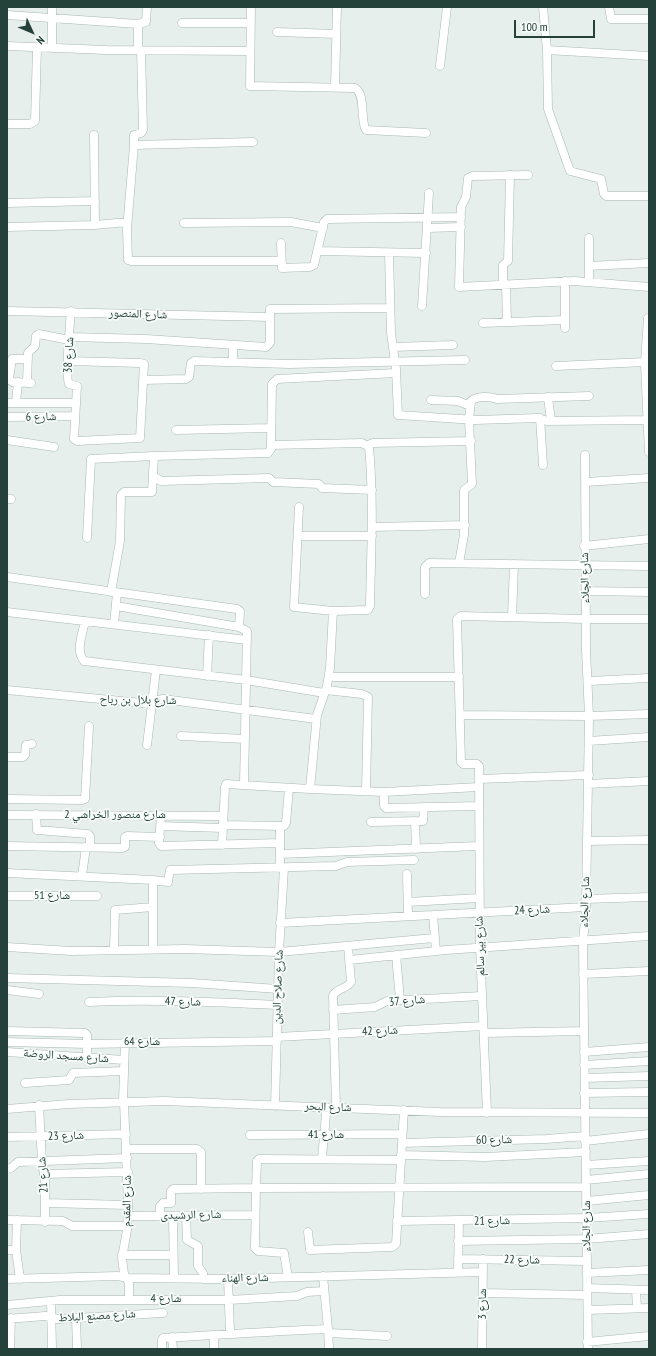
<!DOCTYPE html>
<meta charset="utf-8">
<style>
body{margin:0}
#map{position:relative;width:656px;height:1356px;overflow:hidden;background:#e6efeb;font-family:"PT Sans Narrow",sans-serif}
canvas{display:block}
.frame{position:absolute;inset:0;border:8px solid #24423a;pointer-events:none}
.north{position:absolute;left:12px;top:12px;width:40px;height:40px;-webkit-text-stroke:3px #f7fbf9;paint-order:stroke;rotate:134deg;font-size:11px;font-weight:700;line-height:16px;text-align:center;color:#24423a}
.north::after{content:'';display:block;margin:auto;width:14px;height:18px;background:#24423a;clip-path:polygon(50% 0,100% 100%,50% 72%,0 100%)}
.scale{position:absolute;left:514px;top:20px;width:81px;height:18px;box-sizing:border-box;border:2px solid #24423a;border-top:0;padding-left:5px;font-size:12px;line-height:14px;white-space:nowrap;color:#24423a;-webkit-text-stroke:3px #f7fbf9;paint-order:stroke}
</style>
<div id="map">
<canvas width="656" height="1356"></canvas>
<div class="frame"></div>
<div class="north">N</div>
<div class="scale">100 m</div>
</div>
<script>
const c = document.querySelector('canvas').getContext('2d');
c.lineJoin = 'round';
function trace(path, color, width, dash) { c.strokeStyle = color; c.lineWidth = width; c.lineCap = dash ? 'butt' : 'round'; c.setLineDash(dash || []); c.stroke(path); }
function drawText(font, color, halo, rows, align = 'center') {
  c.font = font + ' "PT Sans Narrow","Noto Naskh Arabic",sans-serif'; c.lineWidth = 3.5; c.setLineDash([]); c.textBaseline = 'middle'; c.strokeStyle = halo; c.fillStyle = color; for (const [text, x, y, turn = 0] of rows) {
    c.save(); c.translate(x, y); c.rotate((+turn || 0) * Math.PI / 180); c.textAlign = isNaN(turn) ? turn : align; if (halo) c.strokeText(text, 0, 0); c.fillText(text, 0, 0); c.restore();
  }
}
const minor = new Path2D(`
 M 52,7 L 52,48
 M 251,7 L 250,86 L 355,88 C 366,94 360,121 366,130 L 426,133
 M 543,7 L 547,50 L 649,56
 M 609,7 L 611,19 L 649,19
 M 7,15 L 138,24 L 138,50
 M 182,23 L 250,23
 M 138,24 L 146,22 L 147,7
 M 277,32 L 336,34
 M 7,46 L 106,50 L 250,51
 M 547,50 L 548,109 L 570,171 L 601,179 L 604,194 L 606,196 L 649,196
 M 440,66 L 447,7
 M 335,87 L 337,7
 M 7,124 L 30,124 L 35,121 L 37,47
 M 253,142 L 134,145 L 127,229 L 128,260 L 131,261 L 281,261
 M 134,144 L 134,135 L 141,133 L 143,130 L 141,50
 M 528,175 L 472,176 L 468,178 L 466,197 L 461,207 L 459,287 L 574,281 L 649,287
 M 7,203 L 95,201
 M 184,223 L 291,222 L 323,228
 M 95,225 L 127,222
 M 7,227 L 95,225 L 94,135
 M 428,228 L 461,227
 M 281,243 L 282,268 L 310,267 L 314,265 L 324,222 L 327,219 L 461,217
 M 317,251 L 426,253
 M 389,253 L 391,333 L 396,369 L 398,415 L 476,420 L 538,418 L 547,421 L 648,420
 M 589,266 L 649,263
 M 589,282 L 589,238
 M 503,284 L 503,265 L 508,261 L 510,175
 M 506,284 L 507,322
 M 422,306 L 429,193
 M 7,311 L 270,317
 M 483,323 L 565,320
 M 565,328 L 565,281
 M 70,337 L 146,339 L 266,347 L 270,343 L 270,309 L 390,308
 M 393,347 L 453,345
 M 28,359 L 12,359 L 9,379 L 12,382 L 31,383
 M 68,361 L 140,363 L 144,364 L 140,438 L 77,441 L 74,439 L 77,386 L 69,384 C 65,378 70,323 71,311
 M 233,362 L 233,345
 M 645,362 L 648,318
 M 649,365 L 645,365 L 649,452
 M 556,366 L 645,362 L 645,365
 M 144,380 L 186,379 L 189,377 L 191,363 L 194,361 L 289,364 L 465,360
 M 27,383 L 28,353 L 35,346 L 36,336 L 39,334 L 69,340
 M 548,397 L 551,421
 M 431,400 L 458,401 L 470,406
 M 7,403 L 76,403
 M 16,403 L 18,382
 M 7,417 L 75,416
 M 540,418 L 543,465
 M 176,430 L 271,428
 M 7,440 L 54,447
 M 368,445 L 373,443 L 471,441
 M 585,455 L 586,650 L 589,716 L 586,907 L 583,943 L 588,1349
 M 153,476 L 161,481 L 269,478 L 273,482 L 319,484 L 322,488 L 372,490
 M 586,482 L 649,478
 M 7,499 L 11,499
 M 299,507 L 294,607 L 333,611 L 368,610 L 370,606 C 371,553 374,500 369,447 L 362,443 L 271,445 L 272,384 L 277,379 L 396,373
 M 372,527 L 465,525
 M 298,536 L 372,536
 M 87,538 L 91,459 L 154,456
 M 584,546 L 649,539
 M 459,563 L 464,535 L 464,490 L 472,484 L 469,420 L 471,401 C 477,396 490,396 497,399 L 589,396
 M 7,577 L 237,609 L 240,611 L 239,627
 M 586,591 L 649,592
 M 111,592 L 120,541 L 121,495 L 124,492 L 152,492 L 154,456 L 268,453 L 271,449 L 271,445
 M 425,594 L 425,567 L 429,563 L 649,566
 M 116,606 L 239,627 L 247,631 L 244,784
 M 7,612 L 247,640
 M 512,617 L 514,564
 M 85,621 C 83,632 75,651 84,661 L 246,680 L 324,693
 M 114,624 L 117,593
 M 207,676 L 209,635
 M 329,677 L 459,677
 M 589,681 L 649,678
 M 7,690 L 142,703 L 163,699 L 316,719
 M 326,690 L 362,694 L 368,697 L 366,791
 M 460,715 L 589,716 L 649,714
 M 181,736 L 245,739
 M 589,741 L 649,737
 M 147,745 L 156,670
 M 7,757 L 23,757 L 25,755 L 26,745 L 32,744
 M 479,779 L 589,775
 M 588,784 L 649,781
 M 310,789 L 384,792 L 479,787
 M 384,792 L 384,806 L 386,808 L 478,806
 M 7,799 L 82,800 L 85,799 L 89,726
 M 36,814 L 37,830 L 88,834 L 90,836 L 90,847
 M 7,815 L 223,816
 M 161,815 L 159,843 L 161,846 L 280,843
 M 415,821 L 416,849
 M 371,822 L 423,821 L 424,807
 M 223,825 L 284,826 L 286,823 L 289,788
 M 160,826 L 223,828
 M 587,841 L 649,840
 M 222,845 L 225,787 L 226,784 L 310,789 L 317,715 L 327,686 L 330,668 L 333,611
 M 7,846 L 122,848 L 125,847 L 125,837 L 127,836 L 160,837
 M 280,854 L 478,846
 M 280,868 L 280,826
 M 7,873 L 153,880 L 168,882 L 170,870 L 336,866 L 347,862 L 414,860
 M 407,874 L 408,916
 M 82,876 L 86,847
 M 7,896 L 97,896
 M 586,899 L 649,897
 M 408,902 L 479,898
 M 433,915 L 436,951
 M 280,923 L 586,907
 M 7,947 L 71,951 L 185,949 L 279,952 L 434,938
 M 153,949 L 153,880
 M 114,950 L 115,910 L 153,907
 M 396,955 L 400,1000
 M 350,960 L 446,950 L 649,936
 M 583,974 L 649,971
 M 7,978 L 192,983 L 278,989
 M 7,990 L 39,994
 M 89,1002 C 151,999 215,1002 277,1005
 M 333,1010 L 375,1007 L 387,1001 L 482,996
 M 7,1031 L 85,1033 L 87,1035 L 87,1057
 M 484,1033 L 584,1031
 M 277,1037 L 483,1026
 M 7,1042 L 87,1044 L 277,1041
 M 7,1052 L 124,1060
 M 584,1052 L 649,1047
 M 584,1065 L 649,1061
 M 585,1078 L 649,1076
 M 25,1083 L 69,1080 L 73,1073 L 124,1071
 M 584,1093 L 649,1092
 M 123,1102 L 125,1042
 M 124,1102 L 128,1205 L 127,1230 L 122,1258 L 124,1274 L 129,1283 L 129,1299
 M 39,1105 L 42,1162 L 45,1181 L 45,1222
 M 275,1106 L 279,952 L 284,868
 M 336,1108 L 333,996 C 336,988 347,989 351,982 L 348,946
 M 7,1109 L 69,1104 L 164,1101 L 440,1112 L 649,1113
 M 487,1113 L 480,947 L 479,766 L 477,764 L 463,764 L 461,762 L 457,619 L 461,616 L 585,619 L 649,619
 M 250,1135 L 402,1134
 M 7,1137 L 126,1134
 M 585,1141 L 649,1134
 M 402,1143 L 546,1139 L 585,1136
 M 127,1149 L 197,1149 L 201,1152 L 201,1189
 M 401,1155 L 485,1157 L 586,1152
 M 322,1159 C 323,1142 326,1125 326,1108
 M 401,1160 L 259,1159 L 257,1161 L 256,1188 L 586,1187
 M 586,1165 L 649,1161
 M 7,1169 L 11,1168 L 18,1162 L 127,1158
 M 44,1174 L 128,1172
 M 586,1180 L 649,1174
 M 587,1201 L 649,1195
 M 45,1203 L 128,1205
 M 128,1216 L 255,1215
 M 160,1216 L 160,1206 L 163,1203 L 171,1203 L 171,1191 L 173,1189 L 256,1188 L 255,1248 L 258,1251 L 284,1253 L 288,1277
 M 173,1216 L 174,1278
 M 186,1216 L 187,1240 L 198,1246 L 198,1266 L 203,1273 L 203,1279
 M 7,1220 L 63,1221 L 72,1226 L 127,1226
 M 17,1220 L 16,1250 L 20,1279
 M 397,1221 L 587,1218 L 649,1214
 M 308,1232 L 310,1250 L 392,1247 L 396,1244 L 404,1110
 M 458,1241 L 587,1239 L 649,1234
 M 7,1250 L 16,1250
 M 122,1255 L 173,1255
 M 458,1259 L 587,1261
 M 458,1272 L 459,1221
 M 587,1273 L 649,1270
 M 323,1276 L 328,1329
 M 7,1279 L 117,1276 L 129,1278 L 228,1279 L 483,1272
 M 228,1279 L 230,1332
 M 587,1288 L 649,1290
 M 636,1290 L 637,1308
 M 483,1293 L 587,1295
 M 51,1302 L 52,1349
 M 7,1305 L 60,1300 L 229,1300 L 297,1296 L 307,1292 L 324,1291
 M 588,1310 L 649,1308
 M 76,1318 L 77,1349
 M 7,1319 L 45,1316 L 58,1319 L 163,1313
 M 329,1333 L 387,1336
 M 214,1335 L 214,1349
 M 172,1337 L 173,1349
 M 587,1342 L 649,1336
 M 10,1349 L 11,1318
 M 162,1349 L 162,1340 L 163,1338 C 218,1335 273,1331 328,1329 L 329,1349
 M 482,1349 L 483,1259`);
trace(minor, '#a8b8b2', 9);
trace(minor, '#fff', 8);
drawText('12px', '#24423a', '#f7fbf9', [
 ["شارع المنصور",138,314,2],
 ["شارع 38",69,355,-87],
 ["شارع 6",41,417,-1],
 ["شارع الجلاء",585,578,-91],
 ["شارع بلال بن رباح",138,700,1],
 ["شارع منصور الخراشي 2",115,815],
 ["شارع 51",52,896],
 ["شارع الجلاء",585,902,-88],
 ["شارع 24",532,910,-3],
 ["شارع بير سالم",480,946,-92],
 ["شارع صلاح الدين",278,987,-88],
 ["شارع 37",407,1001,-5],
 ["شارع 47",183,1002,1],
 ["شارع 42",380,1031,-3],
 ["شارع 64",142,1042],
 ["شارع مسجد الروضة",66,1056,4],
 ["شارع البحر",328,1107,2],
 ["شارع 41",326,1135],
 ["شارع 23",66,1136,-2],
 ["شارع 60",494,1140,-1],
 ["شارع 21",43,1175,-94],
 ["شارع المقدم",127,1201,-89],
 ["شارع الرشيدى",191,1215,-1],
 ["شارع 21",492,1221,-1],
 ["شارع الجلاء",587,1226,-90],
 ["شارع 22",522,1260,1],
 ["شارع الهناء",245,1278,-1],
 ["شارع 4",166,1299],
 ["شارع 3",483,1304,-90],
 ["شارع مصنع البلاط",97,1316,-3]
]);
</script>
